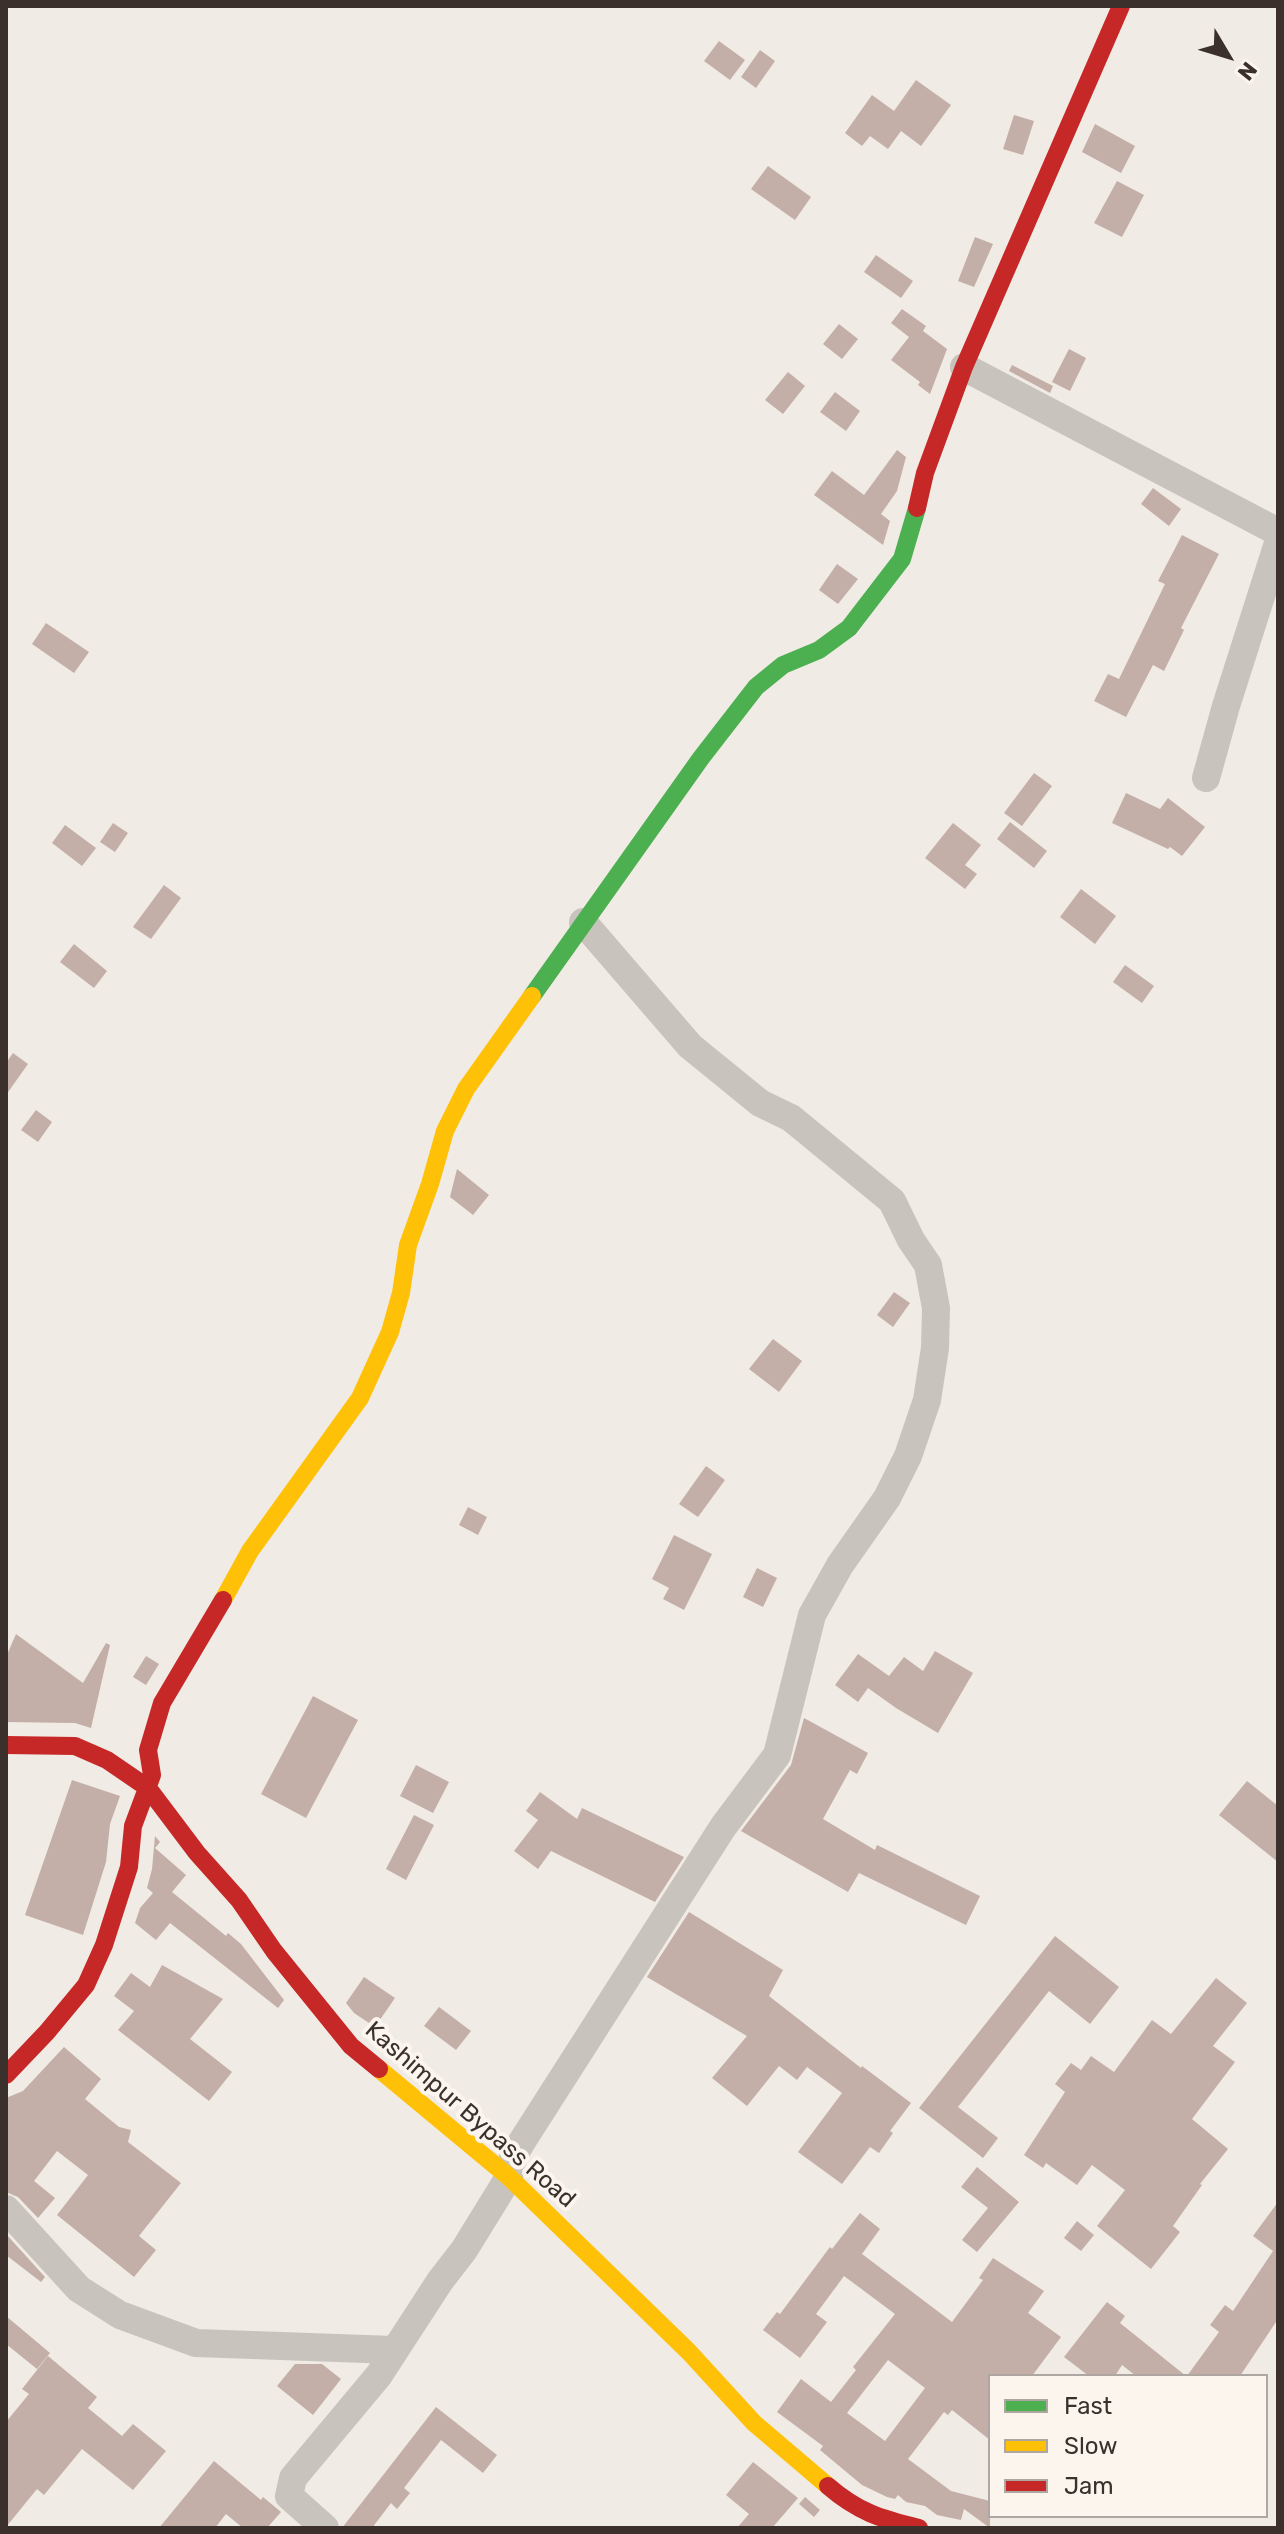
<!DOCTYPE html>
<style>
body{margin:0}
#map{position:relative;width:1284px;height:2534px;overflow:hidden;background:#f0ebe5;font-family:Rubik,sans-serif}
canvas{display:block}
.frame{position:absolute;inset:0;border:8px solid #3b302b;pointer-events:none}
.legend{position:absolute;left:988px;top:2374px;width:280px;height:144px;box-sizing:border-box;background:#fbf5ee;border:2px solid #aea6a0;margin:0;padding:10px 14px;list-style:none;font-size:24px;color:#3b302b}
.legend li{display:flex;align-items:center;gap:16px;height:40px}
.legend b{width:40px;border:2px solid #aea6a0}
.north{position:absolute;left:1188px;top:16px;width:80px;height:80px;-webkit-text-stroke:6px #fbf5ee;paint-order:stroke;rotate:128deg;font-size:22px;font-weight:700;line-height:32px;text-align:center;color:#3b302b}
.north::after{content:'';display:block;margin:auto;width:28px;height:36px;background:#3b302b;clip-path:polygon(50% 0,100% 100%,50% 72%,0 100%)}
</style>
<div id="map">
<canvas width="1284" height="2534"></canvas>
<div class="frame"></div>
<ul class="legend">
<li><b style="height:10px;background:#4caf50"></b>Fast</li>
<li><b style="height:10px;background:#ffc107"></b>Slow</li>
<li><b style="height:10px;background:#c62828"></b>Jam</li>
</ul>
<div class="north">N</div>
</div>
<script>
const c = document.querySelector('canvas').getContext('2d');
c.lineJoin = 'round';
function fillPath(path, color) { c.fillStyle = color; c.fill(path, 'evenodd'); }
function trace(path, color, width, dash) { c.strokeStyle = color; c.lineWidth = width; c.lineCap = dash ? 'butt' : 'round'; c.setLineDash(dash || []); c.stroke(path); }
function drawText(font, color, halo, rows, align = 'center') {
  c.font = font + ' Rubik,sans-serif'; c.lineWidth = 8; c.setLineDash([]); c.textBaseline = 'middle'; c.strokeStyle = halo; c.fillStyle = color; for (const [text, x, y, turn = 0] of rows) {
    c.save(); c.translate(x, y); c.rotate((+turn || 0) * Math.PI / 180); c.textAlign = isNaN(turn) ? turn : align; if (halo) c.strokeText(text, 0, 0); c.fillText(text, 0, 0); c.restore();
  }
}
fillPath(new Path2D(`
 M 719,41 L 745,60 L 730,80 L 704,61 Z
 M 760,50 L 775,61 L 756,88 L 741,77 Z
 M 916,80 L 951,105 L 921,146 L 901,131 L 888,149 L 870,136 L 862,146 L 845,133 L 872,95 L 894,111 Z
 M 1014,115 L 1034,121 L 1023,155 L 1003,149 Z
 M 1095,124 L 1135,146 L 1121,173 L 1082,152 Z
 M 768,166 L 811,197 L 795,220 L 751,189 Z
 M 1117,181 L 1144,195 L 1122,237 L 1094,223 Z
 M 975,237 L 993,244 L 974,287 L 958,281 Z
 M 876,255 L 913,281 L 901,298 L 864,272 Z
 M 902,309 L 926,326 L 923,331 L 947,349 L 930,394 L 918,385 L 920,382 L 891,360 L 909,337 L 891,323 Z
 M 839,324 L 858,339 L 842,359 L 823,344 Z
 M 1069,349 L 1086,358 L 1070,391 L 1052,382 Z
 M 1012,365 L 1053,386 L 1050,393 L 1009,371 Z
 M 788,372 L 805,386 L 783,414 L 765,400 Z
 M 835,392 L 860,411 L 846,431 L 820,412 Z
 M 897,450 L 906,457 L 897,491 L 881,514 L 890,521 L 883,545 L 814,495 L 832,471 L 864,495 Z
 M 1153,488 L 1181,509 L 1169,526 L 1141,504 Z
 M 1182,535 L 1219,554 L 1181,628 L 1184,630 L 1164,671 L 1153,665 L 1126,717 L 1094,701 L 1108,674 L 1119,679 L 1165,584 L 1158,581 Z
 M 837,564 L 858,579 L 838,604 L 819,590 Z
 M 46,623 L 89,652 L 74,673 L 32,644 Z
 M 1034,773 L 1052,786 L 1022,826 L 1004,813 Z
 M 1126,793 L 1160,809 L 1168,798 L 1205,827 L 1182,856 L 1170,847 L 1168,849 L 1112,823 Z
 M 1010,822 L 1047,851 L 1034,868 L 997,839 Z
 M 113,823 L 128,833 L 115,852 L 100,842 Z
 M 953,823 L 981,845 L 965,865 L 977,874 L 965,889 L 925,858 Z
 M 65,825 L 96,848 L 82,866 L 52,843 Z
 M 164,885 L 181,898 L 151,939 L 133,927 Z
 M 1081,889 L 1116,916 L 1095,944 L 1060,917 Z
 M 74,944 L 107,971 L 94,988 L 60,962 Z
 M 1125,965 L 1154,986 L 1142,1003 L 1113,982 Z
 M 13,1053 L 28,1064 L 6,1095 L 6,1063 Z
 M 36,1110 L 52,1122 L 38,1142 L 21,1130 Z
 M 457,1169 L 489,1195 L 473,1215 L 450,1197 Z
 M 894,1292 L 910,1303 L 893,1327 L 877,1315 Z
 M 773,1339 L 802,1361 L 779,1392 L 749,1369 Z
 M 706,1466 L 725,1480 L 698,1517 L 679,1504 Z
 M 468,1507 L 487,1517 L 478,1535 L 459,1525 Z
 M 674,1535 L 712,1554 L 684,1610 L 663,1599 L 669,1588 L 652,1579 Z
 M 757,1568 L 777,1578 L 763,1607 L 743,1597 Z
 M 16,1634 L 83,1683 L 106,1643 L 110,1645 L 91,1728 L 75,1723 L 6,1722 L 6,1657 Z
 M 935,1651 L 973,1673 L 938,1733 L 896,1708 L 868,1688 L 858,1702 L 835,1685 L 858,1654 L 889,1676 L 904,1657 L 923,1671 Z
 M 146,1656 L 159,1664 L 146,1685 L 133,1677 Z
 M 313,1696 L 358,1720 L 306,1818 L 261,1794 Z
 M 804,1718 L 868,1753 L 857,1774 L 850,1770 L 823,1819 L 875,1850 L 877,1845 L 980,1896 L 966,1925 L 859,1873 L 848,1892 L 741,1831 L 791,1765 Z
 M 416,1765 L 449,1782 L 433,1813 L 400,1796 Z
 M 72,1780 L 120,1796 L 110,1824 L 106,1862 L 83,1935 L 25,1915 Z
 M 1247,1781 L 1278,1806 L 1278,1862 L 1219,1815 Z
 M 540,1792 L 577,1819 L 582,1808 L 684,1857 L 655,1902 L 551,1851 L 538,1869 L 514,1851 L 538,1820 L 526,1811 Z
 M 414,1815 L 434,1825 L 406,1880 L 386,1869 Z
 M 155,1836 L 160,1842 L 155,1848 L 186,1875 L 172,1892 L 226,1936 L 228,1933 L 241,1944 L 284,2000 L 278,2008 L 170,1923 L 156,1940 L 135,1923 L 140,1908 L 153,1893 L 147,1888 L 152,1869 Z
 M 689,1912 L 783,1970 L 769,1996 L 861,2068 L 862,2066 L 911,2103 L 890,2131 L 893,2133 L 879,2153 L 870,2147 L 842,2184 L 798,2152 L 842,2093 L 807,2067 L 797,2080 L 779,2066 L 747,2106 L 712,2078 L 747,2036 L 647,1977 Z
 M 1055,1936 L 1119,1987 L 1090,2024 L 1049,1991 L 958,2107 L 998,2138 L 983,2158 L 919,2108 Z
 M 162,1965 L 223,1999 L 190,2039 L 232,2072 L 209,2101 L 118,2030 L 134,2011 L 114,1996 L 131,1973 L 150,1987 Z
 M 364,1977 L 395,1998 L 375,2027 L 354,2013 L 346,2003 Z
 M 1216,1978 L 1247,2003 L 1213,2046 L 1235,2062 L 1192,2119 L 1228,2149 L 1200,2184 L 1202,2185 L 1173,2226 L 1180,2232 L 1151,2269 L 1097,2226 L 1125,2190 L 1092,2165 L 1077,2185 L 1046,2163 L 1043,2168 L 1024,2155 L 1065,2092 L 1055,2084 L 1071,2063 L 1081,2070 L 1091,2056 L 1114,2072 L 1152,2020 L 1171,2034 Z
 M 439,2007 L 471,2031 L 456,2050 L 424,2026 Z
 M 64,2047 L 101,2079 L 85,2099 L 119,2127 L 131,2130 L 128,2142 L 181,2183 L 139,2236 L 156,2250 L 134,2277 L 57,2215 L 88,2175 L 57,2151 L 34,2181 L 55,2198 L 38,2218 L 18,2197 L 6,2192 L 6,2098 L 23,2091 Z
 M 977,2167 L 1019,2202 L 977,2252 L 962,2240 L 988,2208 L 961,2187 Z
 M 1278,2202 L 1278,2319 L 1240,2376 L 1187,2376 L 1219,2332 L 1210,2325 L 1225,2305 L 1233,2311 L 1273,2251 L 1253,2236 Z
 M 860,2213 L 880,2229 L 862,2254 L 952,2322 L 983,2280 L 979,2278 L 993,2258 L 1044,2291 L 1028,2313 L 1061,2337 L 1032,2376 L 990,2376 L 990,2440 L 952,2410 L 948,2415 L 944,2412 L 908,2459 L 951,2491 L 990,2501 L 990,2528 L 964,2509 L 961,2520 L 937,2515 L 925,2506 L 906,2502 L 898,2495 L 895,2499 L 887,2497 L 862,2485 L 820,2450 L 823,2446 L 777,2412 L 801,2379 L 831,2402 L 856,2370 L 853,2367 L 895,2314 L 844,2276 L 816,2314 L 827,2322 L 800,2358 L 763,2330 L 777,2312 L 780,2314 L 830,2247 L 832,2249 ZM 888,2360 L 925,2388 L 885,2441 L 847,2413 Z
 M 1077,2221 L 1094,2235 L 1081,2251 L 1064,2238 Z
 M 6,2234 L 45,2277 L 41,2282 L 6,2255 Z
 M 1107,2302 L 1125,2316 L 1120,2323 L 1186,2376 L 1136,2376 L 1122,2365 L 1115,2376 L 1089,2376 L 1064,2357 Z
 M 6,2316 L 50,2353 L 37,2369 L 6,2344 Z
 M 48,2356 L 97,2397 L 88,2408 L 122,2436 L 133,2424 L 166,2451 L 133,2490 L 82,2449 L 44,2495 L 37,2489 L 6,2527 L 6,2422 L 29,2394 L 22,2389 Z
 M 295,2364 L 322,2364 L 341,2379 L 313,2415 L 277,2386 Z
 M 436,2407 L 497,2455 L 483,2473 L 441,2440 L 404,2488 L 410,2493 L 397,2509 L 391,2503 L 372,2528 L 342,2528 Z
 M 214,2461 L 261,2500 L 263,2497 L 281,2512 L 267,2528 L 243,2528 L 226,2514 L 215,2528 L 159,2528 Z
 M 753,2462 L 798,2498 L 772,2528 L 737,2528 L 749,2514 L 726,2495 Z
 M 805,2497 L 820,2510 L 814,2517 L 799,2504 Z`), '#c3afa7');
trace(new Path2D(`
 M 964,367 L 1278,532
 M 1206,778 L 1226,706 L 1278,543
 M 6,2209 L 79,2289 L 120,2315 L 196,2343 L 394,2350
 M 325,2528 L 289,2496 L 293,2478 L 379,2375 L 440,2281 L 464,2250 L 509,2177 L 513,2157 L 521,2143 L 723,1827 L 777,1755 L 812,1615 L 840,1565 L 887,1498 L 908,1456 L 927,1400 L 935,1348 L 936,1308 L 928,1265 L 911,1240 L 892,1201 L 791,1118 L 760,1103 L 690,1046 L 583,922`), '#c9c3be', 28);
trace(new Path2D(`
 M 532,996 L 701,758 L 756,687 L 783,665 L 819,650 L 849,628 L 902,559 L 917,508`), '#4caf50', 18);
trace(new Path2D(`
 M 223,1600 L 250,1551 L 360,1398 L 390,1332 L 401,1293 L 408,1245 L 430,1184 L 445,1131 L 466,1089 L 532,996
 M 379,2069 L 509,2177 L 689,2352 L 754,2423 L 828,2486`), '#ffc107', 18);
trace(new Path2D(`
 M 917,508 L 925,473 L 964,367 L 1121,6
 M 6,1745 L 75,1746 L 107,1760 L 148,1788 L 197,1853 L 239,1900 L 274,1951 L 351,2046 L 379,2069
 M 6,2075 L 47,2032 L 86,1985 L 104,1945 L 129,1867 L 133,1826 L 152,1775 L 148,1750 L 162,1703 L 223,1600
 M 828,2486 C 858,2512 881,2519 919,2528`), '#c62828', 18);
drawText('24px', '#3b302b', '#fbf5ee', [
 ["Kashimpur Bypass Road",470,2115,41]
]);
</script>
